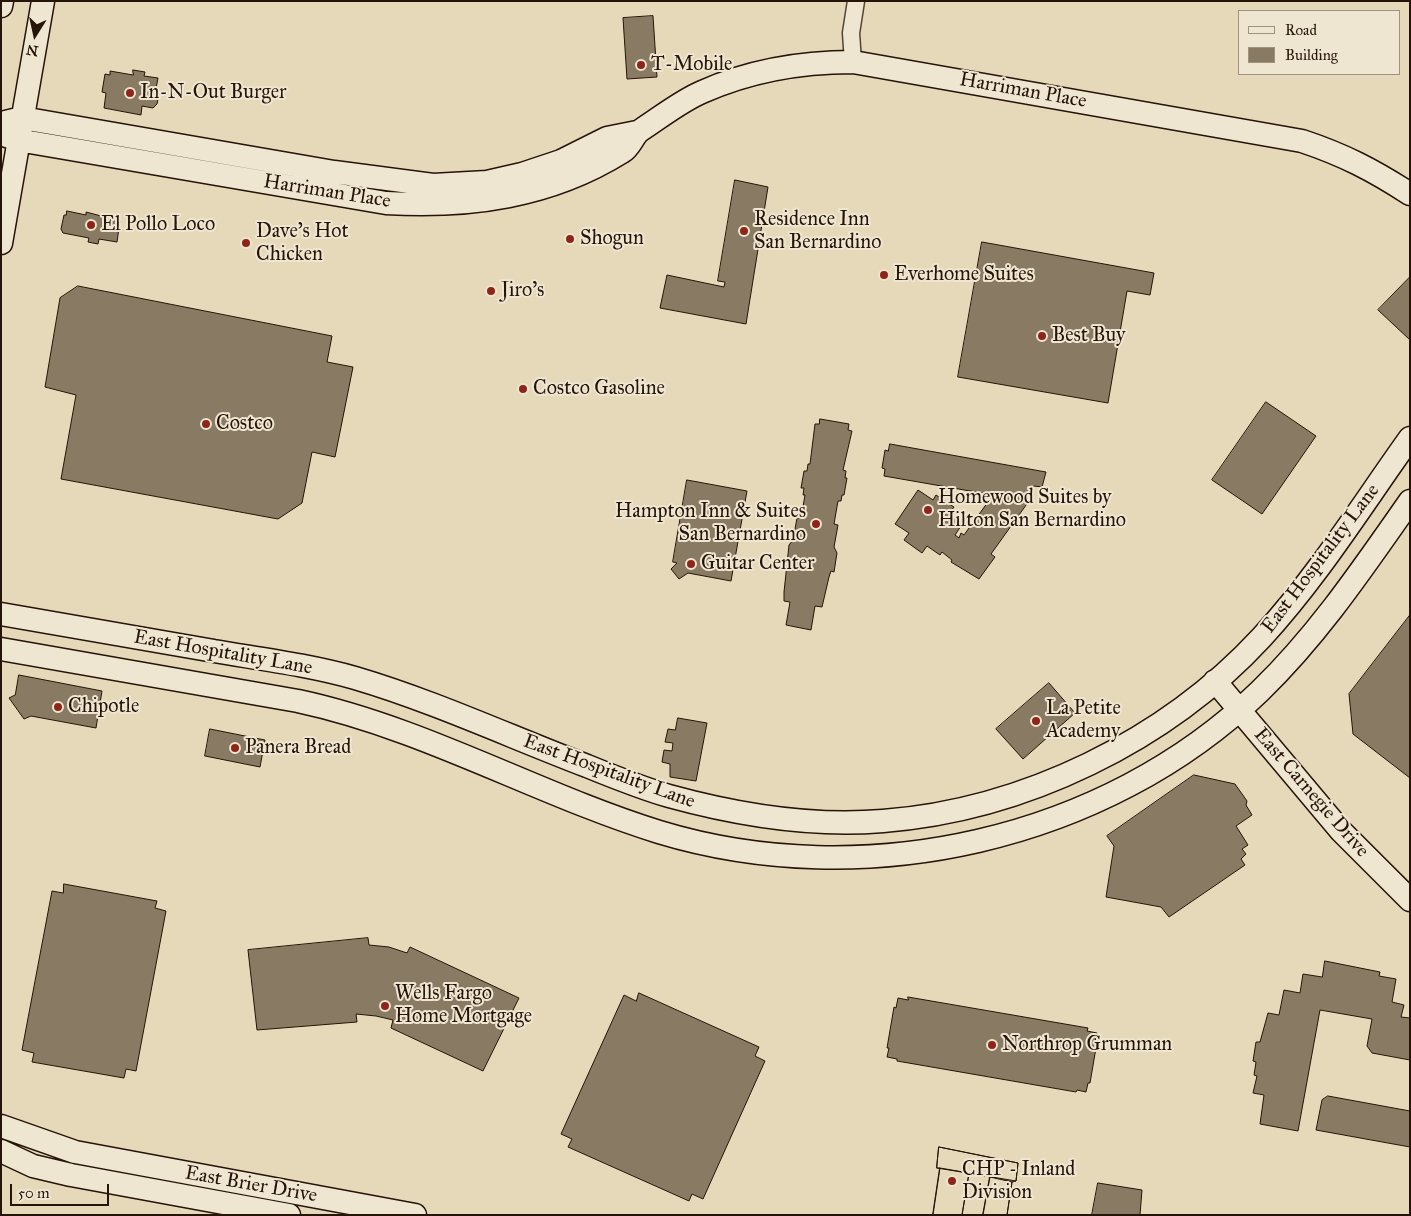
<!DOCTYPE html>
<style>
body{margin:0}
#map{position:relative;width:1411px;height:1216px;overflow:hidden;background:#e6d9b9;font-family:"IM FELL Great Primer",serif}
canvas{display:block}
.frame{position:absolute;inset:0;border:2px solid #251407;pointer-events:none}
.legend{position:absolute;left:1238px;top:10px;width:162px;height:65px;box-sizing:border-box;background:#efe6d2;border:1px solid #9e9281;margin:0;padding:6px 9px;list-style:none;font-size:15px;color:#251407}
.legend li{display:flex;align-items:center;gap:10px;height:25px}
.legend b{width:25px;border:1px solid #9e9281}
.north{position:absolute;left:10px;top:10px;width:50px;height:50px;-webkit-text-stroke:4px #efe6d2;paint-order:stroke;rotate:190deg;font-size:14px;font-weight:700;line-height:20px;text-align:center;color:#251407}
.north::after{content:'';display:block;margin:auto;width:18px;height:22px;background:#251407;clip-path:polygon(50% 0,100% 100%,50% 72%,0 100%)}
.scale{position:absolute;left:10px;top:1184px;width:99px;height:22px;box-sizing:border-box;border:2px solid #251407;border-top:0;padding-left:6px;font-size:15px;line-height:18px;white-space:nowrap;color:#251407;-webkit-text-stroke:4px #efe6d2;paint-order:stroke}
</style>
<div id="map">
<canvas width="1411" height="1216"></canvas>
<div class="frame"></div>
<ul class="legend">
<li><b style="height:6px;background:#efe6d2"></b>Road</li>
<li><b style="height:14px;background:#897a64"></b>Building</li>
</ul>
<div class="north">N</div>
<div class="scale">50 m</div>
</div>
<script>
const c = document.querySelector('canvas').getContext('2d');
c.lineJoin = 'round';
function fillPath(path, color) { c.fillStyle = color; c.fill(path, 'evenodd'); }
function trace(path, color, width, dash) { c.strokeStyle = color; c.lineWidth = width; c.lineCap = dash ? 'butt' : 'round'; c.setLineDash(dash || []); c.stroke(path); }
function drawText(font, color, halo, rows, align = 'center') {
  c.font = font + ' "IM FELL Great Primer",serif'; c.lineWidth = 4; c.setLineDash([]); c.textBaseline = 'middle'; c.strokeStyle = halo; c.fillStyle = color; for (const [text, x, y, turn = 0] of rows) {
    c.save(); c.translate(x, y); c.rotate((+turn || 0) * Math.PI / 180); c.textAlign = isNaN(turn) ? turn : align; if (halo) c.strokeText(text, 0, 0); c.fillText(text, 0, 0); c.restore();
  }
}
const building = new Path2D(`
 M 653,16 L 657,77 L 627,79 L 623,18 Z
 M 133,70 L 145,72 L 144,76 L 158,78 L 155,94 L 158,99 L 157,104 L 153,108 L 142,106 L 141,115 L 104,108 L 106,93 L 102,92 L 105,74 L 110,75 L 110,71 L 133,75 Z
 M 735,180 L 768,187 L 746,324 L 660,308 L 667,275 L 724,287 L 725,282 L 718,281 Z
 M 67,211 L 86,215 L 86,212 L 120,221 L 117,242 L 99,239 L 98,244 L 88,242 L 89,238 L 63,233 L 61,229 L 64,215 L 66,215 Z
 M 982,242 L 1154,273 L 1150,295 L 1127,291 L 1108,403 L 958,377 Z
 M 1410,277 L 1410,340 L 1378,310 Z
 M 78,286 L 332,336 L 327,362 L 353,367 L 335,457 L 312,452 L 302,503 L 278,519 L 61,479 L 76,395 L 45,387 L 60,298 Z
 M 1266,402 L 1316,436 L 1262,514 L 1212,480 Z
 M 820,419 L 849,424 L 848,430 L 852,431 L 843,470 L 846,471 L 845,478 L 847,478 L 844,495 L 842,495 L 841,501 L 838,501 L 834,524 L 838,525 L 834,547 L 837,553 L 834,572 L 831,571 L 829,577 L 822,607 L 815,606 L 811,630 L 786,625 L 790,602 L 784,601 L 784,592 L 789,545 L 793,540 L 797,518 L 801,518 L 805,495 L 803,495 L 804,488 L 801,488 L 804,471 L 807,471 L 808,464 L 810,464 L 815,424 L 819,424 Z
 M 890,444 L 1046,472 L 1042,487 L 1034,486 L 1030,491 L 1034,494 L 991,554 L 995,557 L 979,579 L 951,562 L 952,560 L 942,552 L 940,555 L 927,546 L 922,553 L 904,540 L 909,533 L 895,524 L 918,490 L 933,500 L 936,495 L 954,507 L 949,514 L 963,523 L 955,535 L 959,538 L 961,533 L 964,535 L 993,495 L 884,476 L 885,469 L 882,468 L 885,450 L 888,451 Z
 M 687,480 L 747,491 L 731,581 L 688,573 L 679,579 L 671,569 L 677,563 L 673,562 Z
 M 1410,615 L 1410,778 L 1353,734 L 1349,694 Z
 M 19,675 L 102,691 L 96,728 L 31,716 L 24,719 L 9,698 L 15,695 Z
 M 1049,683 L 1075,713 L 1023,759 L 996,729 Z
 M 678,718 L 707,723 L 696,781 L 670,777 L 670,764 L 662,762 L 664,750 L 672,751 L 673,743 L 665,742 L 668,729 L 675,730 Z
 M 210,729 L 265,740 L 260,767 L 205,756 Z
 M 1194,775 L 1235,784 L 1247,801 L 1246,805 L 1252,815 L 1236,826 L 1248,845 L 1242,849 L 1246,854 L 1241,859 L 1245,865 L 1169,917 L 1161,907 L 1106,897 L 1114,846 L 1107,836 Z
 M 64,884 L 157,901 L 155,908 L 166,911 L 136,1071 L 126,1069 L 124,1078 L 32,1062 L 34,1053 L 22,1050 L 52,891 L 63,893 Z
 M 368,938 L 369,945 L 389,947 L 407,953 L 410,947 L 519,998 L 483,1071 L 391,1028 L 393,1020 L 376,1016 L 356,1014 L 357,1022 L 257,1030 L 248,950 Z
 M 1325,961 L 1380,972 L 1379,976 L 1396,979 L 1392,1002 L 1404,1005 L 1401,1017 L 1410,1018 L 1410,1060 L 1372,1053 L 1367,1046 L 1372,1019 L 1320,1010 L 1298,1131 L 1260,1124 L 1264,1095 L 1253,1093 L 1257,1076 L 1254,1075 L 1256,1062 L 1253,1061 L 1256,1042 L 1260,1042 L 1268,1013 L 1279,1015 L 1284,990 L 1300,993 L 1303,974 L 1322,977 Z
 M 639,993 L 759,1047 L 755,1056 L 765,1061 L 703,1199 L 692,1194 L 689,1201 L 568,1147 L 572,1139 L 561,1134 L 624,995 L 636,1001 Z
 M 908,997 L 1088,1028 L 1087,1031 L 1097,1033 L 1095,1042 L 1097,1042 L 1090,1083 L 1088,1083 L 1086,1092 L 1077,1090 L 1076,1092 L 897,1061 L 897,1059 L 887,1057 L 889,1048 L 887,1048 L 894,1007 L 896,1008 L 898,998 L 908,1000 Z
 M 1328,1096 L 1410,1111 L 1410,1147 L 1316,1130 L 1322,1100 Z
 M 939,1147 L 1018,1163 L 1016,1181 L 1012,1182 L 1007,1215 L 983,1215 L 990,1177 L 969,1173 L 962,1215 L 933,1215 L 940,1168 L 937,1168 Z
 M 939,1147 L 1018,1163 L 1016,1181 L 937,1168 Z
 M 940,1168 L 969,1173 L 962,1215 L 933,1215 Z
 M 990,1177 L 1012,1182 L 1007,1215 L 983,1215 Z
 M 1098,1183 L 1142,1190 L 1140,1215 L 1092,1215 Z`);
fillPath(building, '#897a64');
trace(building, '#251407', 1);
const street = new Path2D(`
 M 853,62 L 851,33 L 856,1`);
const secondary = new Path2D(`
 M 1,6 L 2,1
 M 1,123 L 22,118 L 334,172 L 433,185 L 487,182 L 522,174 L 561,161 L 607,138 L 637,132
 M 1,134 L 18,140 L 386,203 C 469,208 550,197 622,152 C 631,147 633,135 641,130 C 661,117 681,101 702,92 C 749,71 802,62 853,62 L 1302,141 C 1344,155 1373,170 1410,194
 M 1,243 L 43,1
 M 1,614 C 72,627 143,639 214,651 C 261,659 309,665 355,678 C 433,701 511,737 587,766 C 614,777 641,788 669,796 C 738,815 811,827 883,821 C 1024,810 1166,741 1262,637 C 1318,576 1362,505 1410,438
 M 1,649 L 298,701 C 424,728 537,794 659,832 C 863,894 1105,841 1260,691 C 1318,635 1363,568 1410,501
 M 1215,681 L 1341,831 L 1410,900
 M 1,1126 L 75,1152 L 415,1215
 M 1,1151 L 33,1166 L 71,1175 L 289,1215`);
trace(street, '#554534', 19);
trace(secondary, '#251407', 25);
trace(street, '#efe6d2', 16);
trace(secondary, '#efe6d2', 22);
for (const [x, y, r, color] of [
 [641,65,5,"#8f2418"],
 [130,93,5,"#8f2418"],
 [91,225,5,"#8f2418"],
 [744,231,5,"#8f2418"],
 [570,239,5,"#8f2418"],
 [246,243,5,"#8f2418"],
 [884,275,5,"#8f2418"],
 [491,291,5,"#8f2418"],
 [1042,336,5,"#8f2418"],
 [523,389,5,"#8f2418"],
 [206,424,5,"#8f2418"],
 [928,510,5,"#8f2418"],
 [816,524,5,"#8f2418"],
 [691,564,5,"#8f2418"],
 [58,707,5,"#8f2418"],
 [1036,721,5,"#8f2418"],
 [235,748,5,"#8f2418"],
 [385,1006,5,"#8f2418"],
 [992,1045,5,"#8f2418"],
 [952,1181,5,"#8f2418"]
]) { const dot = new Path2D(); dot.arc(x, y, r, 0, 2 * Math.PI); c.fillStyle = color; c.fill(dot); trace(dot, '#efe6d2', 2); }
drawText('20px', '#251407', '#efe6d2', [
 ["T-Mobile",651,65],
 ["In-N-Out Burger",140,93],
 ["Residence Inn",754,220],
 ["San Bernardino",754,243],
 ["El Pollo Loco",101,225],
 ["Dave's Hot",256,232],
 ["Chicken",256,255],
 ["Shogun",580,239],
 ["Everhome Suites",894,275],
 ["Jiro's",501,291],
 ["Best Buy",1052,336],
 ["Costco Gasoline",533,389],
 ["Costco",216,424],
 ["Homewood Suites by",938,498],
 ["Hilton San Bernardino",938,521],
 ["Hampton Inn & Suites",806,512,"right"],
 ["San Bernardino",806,535,"right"],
 ["Guitar Center",701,564],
 ["Chipotle",68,707],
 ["La Petite",1046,709],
 ["Academy",1046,732],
 ["Panera Bread",245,748],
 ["Wells Fargo",395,994],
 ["Home Mortgage",395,1017],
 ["Northrop Grumman",1002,1045],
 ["CHP - Inland",962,1170],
 ["Division",962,1193]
], 'left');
drawText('20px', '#251407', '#efe6d2', [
 ["Harriman Place",1023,91,10],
 ["Harriman Place",327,192,9],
 ["East Hospitality Lane",1321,559,-53],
 ["East Hospitality Lane",223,653,10],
 ["East Hospitality Lane",609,772,20],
 ["East Carnegie Drive",1311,793,49],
 ["East Brier Drive",251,1185,10]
]);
</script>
